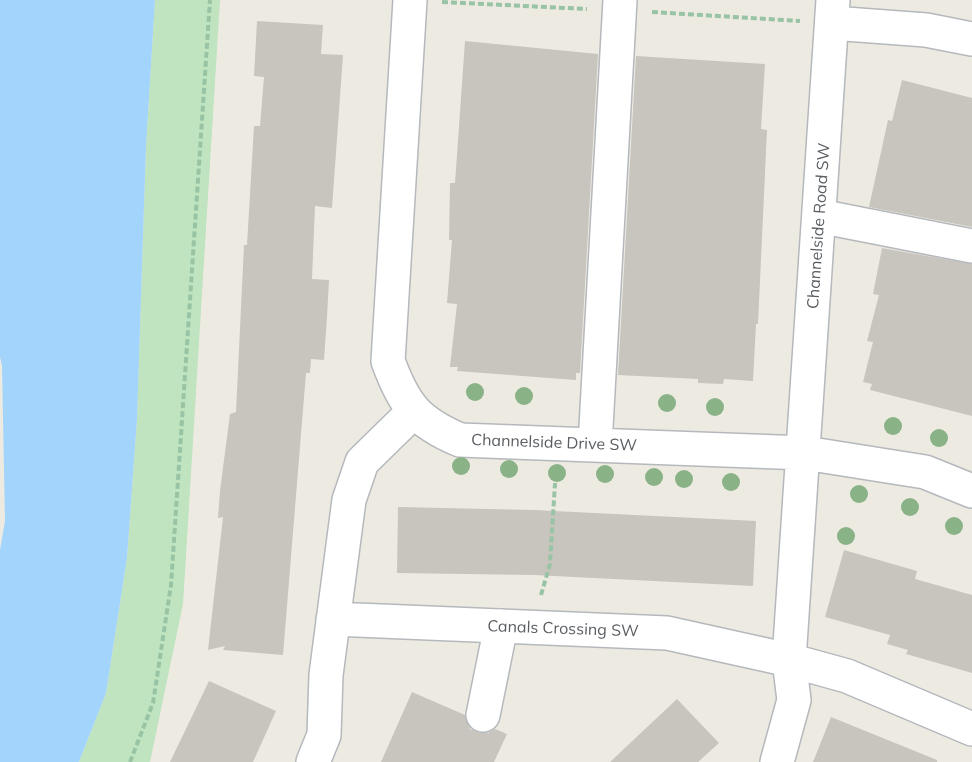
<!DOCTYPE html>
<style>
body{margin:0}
canvas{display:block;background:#edeae2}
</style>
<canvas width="972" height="762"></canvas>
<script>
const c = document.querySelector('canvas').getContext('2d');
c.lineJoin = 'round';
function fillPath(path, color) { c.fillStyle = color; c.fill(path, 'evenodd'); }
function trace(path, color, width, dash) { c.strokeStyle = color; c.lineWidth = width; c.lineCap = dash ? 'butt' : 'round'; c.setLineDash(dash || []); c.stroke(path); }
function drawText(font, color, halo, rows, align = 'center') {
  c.font = font + ' Mulish,sans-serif'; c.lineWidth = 5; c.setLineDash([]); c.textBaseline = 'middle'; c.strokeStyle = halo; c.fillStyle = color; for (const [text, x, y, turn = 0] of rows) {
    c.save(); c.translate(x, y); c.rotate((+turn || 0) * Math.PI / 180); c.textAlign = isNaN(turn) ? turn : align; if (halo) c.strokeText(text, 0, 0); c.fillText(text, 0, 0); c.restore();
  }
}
fillPath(new Path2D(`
 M 155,0 L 220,0 L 183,604 L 150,762 L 79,762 L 106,693 L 127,558 L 137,419 L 146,146 Z`), '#bfe4bf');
fillPath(new Path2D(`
 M 0,0 L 155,0 L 146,146 L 137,419 L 127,558 L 106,693 L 79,762 L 0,762 L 0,550 L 5,521 L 2,366 L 0,357 Z`), '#a3d4fc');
fillPath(new Path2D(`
 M 257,21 L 323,25 L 321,54 L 343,55 L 332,208 L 315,206 L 312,279 L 329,280 L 327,317 L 324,360 L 311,359 L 310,373 L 306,373 L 283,655 L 223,650 L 225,646 L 208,650 L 223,517 L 218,518 L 220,491 L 230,414 L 236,412 L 244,245 L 247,245 L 254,126 L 260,126 L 264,77 L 254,76 Z
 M 465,41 L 598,54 L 580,373 L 576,373 L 576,380 L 457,371 L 458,367 L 450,367 L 457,304 L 447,303 L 452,240 L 449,240 L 450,183 L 455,183 Z
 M 636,56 L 765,64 L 761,129 L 767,130 L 758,324 L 756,324 L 753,381 L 724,379 L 723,384 L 698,383 L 698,379 L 618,375 Z
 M 902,80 L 972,98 L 972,227 L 869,207 L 888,120 L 892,121 Z
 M 882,248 L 972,264 L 972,416 L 870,390 L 872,384 L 863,382 L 873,342 L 867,341 L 879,295 L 873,294 Z
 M 398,507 L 534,510 L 756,521 L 753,586 L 534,575 L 397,573 Z
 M 844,550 L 917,571 L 915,579 L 972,595 L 972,673 L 906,654 L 908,650 L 887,644 L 890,635 L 825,617 Z
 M 209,681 L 276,711 L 253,762 L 170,762 Z
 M 412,692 L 465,715 L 470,729 L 479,733 L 488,733 L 495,729 L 507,734 L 494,762 L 381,762 Z
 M 677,699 L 719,743 L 698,762 L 610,762 Z
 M 831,717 L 937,760 L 937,762 L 813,762 Z`), '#c8c5bf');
const minor = new Path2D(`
 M 410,0 L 388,361 C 404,405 417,422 460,440 L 805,453 L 925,472 L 972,491
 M 833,0 L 789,660 L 847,676 L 972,729
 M 832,23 L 926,30 L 972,39
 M 819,216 L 972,246
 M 595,445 L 620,0
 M 333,619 L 667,633 L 789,660 L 794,700 L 777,762
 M 483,715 L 501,626
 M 313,762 L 324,735 L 326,675 L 349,500 L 362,462 L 413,412`);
trace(minor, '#b5b8bc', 36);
trace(new Path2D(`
 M 442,2 L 587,9
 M 652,12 L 800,21
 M 541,595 L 550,564 L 555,483
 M 130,762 L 153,703 L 171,585 L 210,0`), '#98c4a5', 4, [6, 3]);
trace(minor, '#fff', 33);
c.fillStyle = '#89b287';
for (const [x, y] of [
 [475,392],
 [524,396],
 [667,403],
 [715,407],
 [893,426],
 [939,438],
 [461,466],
 [509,469],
 [557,473],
 [605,474],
 [654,477],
 [684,479],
 [731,482],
 [859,494],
 [910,507],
 [954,526],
 [846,536]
]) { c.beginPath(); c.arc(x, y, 9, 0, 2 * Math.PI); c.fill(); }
drawText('16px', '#5a5e62', '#fff', [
 ["Channelside Road SW",819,226,-86],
 ["Channelside Drive SW",554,443,2],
 ["Canals Crossing SW",563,629,2]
]);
</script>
